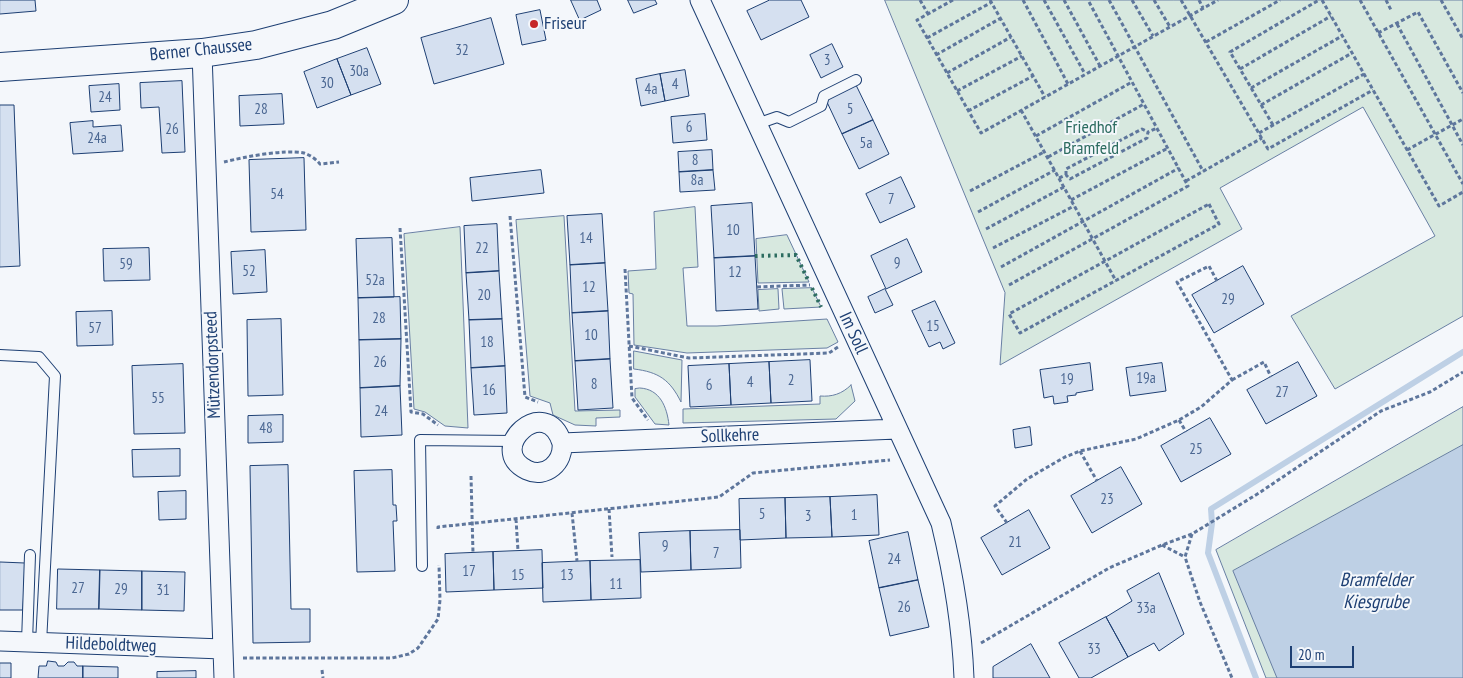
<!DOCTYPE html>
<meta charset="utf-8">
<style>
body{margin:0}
#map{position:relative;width:1463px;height:678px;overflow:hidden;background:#f4f7fb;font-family:"PT Sans Narrow",sans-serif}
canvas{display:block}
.scale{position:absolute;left:1290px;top:646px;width:64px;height:22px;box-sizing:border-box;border:2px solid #1d3f73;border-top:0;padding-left:6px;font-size:15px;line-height:18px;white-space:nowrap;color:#1d3f73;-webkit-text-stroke:4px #f4f7fb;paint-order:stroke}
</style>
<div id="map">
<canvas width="1463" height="678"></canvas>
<div class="scale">20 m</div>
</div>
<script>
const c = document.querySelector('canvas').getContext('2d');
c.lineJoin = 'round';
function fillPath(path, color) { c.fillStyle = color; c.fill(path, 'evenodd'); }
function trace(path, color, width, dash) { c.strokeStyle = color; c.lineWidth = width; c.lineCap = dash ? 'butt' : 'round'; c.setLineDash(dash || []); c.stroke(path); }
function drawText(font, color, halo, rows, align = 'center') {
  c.font = font + ' "PT Sans Narrow",sans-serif'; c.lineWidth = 4; c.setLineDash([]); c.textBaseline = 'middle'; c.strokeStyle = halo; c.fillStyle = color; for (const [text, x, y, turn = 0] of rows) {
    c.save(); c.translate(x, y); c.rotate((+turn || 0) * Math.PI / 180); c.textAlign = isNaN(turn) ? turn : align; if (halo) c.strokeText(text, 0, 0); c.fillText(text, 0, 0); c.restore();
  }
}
const green = new Path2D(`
 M 885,0 L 1463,0 L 1463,316 L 1335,389 L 1291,316 L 1435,236 L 1363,107 L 1220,188 L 1242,229 L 1000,365 L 1005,293 Z
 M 695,207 L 698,267 L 683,268 L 687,326 L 717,326 L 827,319 L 838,342 L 827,348 L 687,353 L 634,345 L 633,294 L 629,293 L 628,271 L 656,269 L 654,212 Z
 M 564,216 L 575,411 L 620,410 L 620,417 L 596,418 L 596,426 L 575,425 L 553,415 L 550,403 L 530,396 L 516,220 Z
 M 460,227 L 468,428 L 445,426 L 425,412 L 414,409 L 404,234 Z
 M 787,235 L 809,282 L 758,283 L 756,239 Z
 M 812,288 L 821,307 L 784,309 L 782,289 Z
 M 778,289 L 779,309 L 759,311 L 758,290 Z
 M 634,351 L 682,360 L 681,402 C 670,380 659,372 634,369 Z
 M 851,385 L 855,401 L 836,419 L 683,423 L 683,409 L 820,404 L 820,396 C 832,397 842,394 851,385 Z
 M 640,388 C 660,389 667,407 669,425 L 655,424 L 635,397 L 635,389 Z
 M 1463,407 L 1463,678 L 1266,678 L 1216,550 Z`);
fillPath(green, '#d7e8df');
trace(green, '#687fa3', 1);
const water = new Path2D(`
 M 1463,445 L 1463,678 L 1277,678 L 1233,571 Z`);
fillPath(water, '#bed0e5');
trace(water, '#687fa3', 1);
trace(new Path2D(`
 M 1256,678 L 1208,553 L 1212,523 L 1211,509 L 1463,352`), '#bed0e5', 6);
const building = new Path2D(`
 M 0,0 L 35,0 L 36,11 L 0,14 Z
 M 571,0 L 597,0 L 601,10 L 580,20 Z
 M 628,0 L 655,0 L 657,4 L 634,13 Z
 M 770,0 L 801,0 L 809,17 L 761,40 L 747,11 Z
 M 540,10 L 546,40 L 522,45 L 516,15 Z
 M 491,18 L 504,64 L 434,84 L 421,38 Z
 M 832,44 L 843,67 L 821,78 L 810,55 Z
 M 367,48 L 381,84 L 351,95 L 337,59 Z
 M 337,59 L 351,95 L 317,108 L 304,72 Z
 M 685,70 L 689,96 L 665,101 L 660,74 Z
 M 660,74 L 665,101 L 641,106 L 636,79 Z
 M 182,81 L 185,152 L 162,153 L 159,107 L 141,108 L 140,83 Z
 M 119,84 L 120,110 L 91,112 L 89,86 Z
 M 856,85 L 873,120 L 842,134 L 826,100 Z
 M 282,94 L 284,124 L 240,126 L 239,96 Z
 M 0,105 L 14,105 L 20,266 L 0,267 Z
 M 705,114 L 707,140 L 673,143 L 671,117 Z
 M 873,120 L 889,154 L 859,169 L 842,134 Z
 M 93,121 L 93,127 L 121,125 L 123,151 L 73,154 L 70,123 Z
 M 712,150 L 713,170 L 679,172 L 678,152 Z
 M 304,158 L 306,230 L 251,232 L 249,160 Z
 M 541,170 L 544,193 L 472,201 L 470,178 Z
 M 713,170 L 715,190 L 680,192 L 679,172 Z
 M 901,177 L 915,207 L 880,223 L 866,194 Z
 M 752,203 L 755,256 L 714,258 L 711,206 Z
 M 602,214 L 605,263 L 570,265 L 567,216 Z
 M 497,224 L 499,271 L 466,273 L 464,226 Z
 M 392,238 L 394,297 L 358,298 L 356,239 Z
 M 907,239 L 922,272 L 886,289 L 871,256 Z
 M 149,248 L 150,280 L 104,281 L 103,249 Z
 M 265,250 L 267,292 L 233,294 L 231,252 Z
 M 755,256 L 758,309 L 716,311 L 714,258 Z
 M 605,263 L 608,311 L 572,313 L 570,265 Z
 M 1243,266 L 1264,304 L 1214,333 L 1192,295 Z
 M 499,271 L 502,319 L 469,320 L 466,273 Z
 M 885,289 L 893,305 L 875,313 L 868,297 Z
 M 400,297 L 401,339 L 359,340 L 358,298 Z
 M 935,301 L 955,343 L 943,349 L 940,342 L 929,347 L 912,311 Z
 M 112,311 L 113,345 L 77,346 L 76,312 Z
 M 608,311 L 610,359 L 575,361 L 572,313 Z
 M 281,319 L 283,395 L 248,396 L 247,320 Z
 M 502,319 L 505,366 L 471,368 L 469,320 Z
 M 401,339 L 400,386 L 360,388 L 359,340 Z
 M 610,359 L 613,408 L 578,410 L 575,361 Z
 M 810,360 L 812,401 L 771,403 L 769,362 Z
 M 769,362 L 771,403 L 731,405 L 729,364 Z
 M 1298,362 L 1317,396 L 1266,424 L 1247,390 Z
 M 1090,363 L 1093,390 L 1076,393 L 1076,395 L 1067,396 L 1068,402 L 1054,404 L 1053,396 L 1044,398 L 1040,370 Z
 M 1162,363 L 1166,391 L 1130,396 L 1126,368 Z
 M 183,364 L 185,433 L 134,434 L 132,366 Z
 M 729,364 L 731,405 L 690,407 L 688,366 Z
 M 505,366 L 507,413 L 474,415 L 471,368 Z
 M 400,386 L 402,435 L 361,437 L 360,388 Z
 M 283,415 L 283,442 L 248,443 L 248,416 Z
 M 1210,418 L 1231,454 L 1181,482 L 1161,446 Z
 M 1030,427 L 1032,445 L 1015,448 L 1013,430 Z
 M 180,449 L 180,476 L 133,477 L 132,450 Z
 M 288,465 L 291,609 L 310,609 L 310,642 L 253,643 L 250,466 Z
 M 1121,467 L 1142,504 L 1092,533 L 1071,496 Z
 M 392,470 L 393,505 L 396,505 L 397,521 L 393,521 L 395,571 L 357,572 L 354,471 Z
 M 186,491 L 186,519 L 159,520 L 158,492 Z
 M 877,495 L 879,535 L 832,537 L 830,497 Z
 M 830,497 L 832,537 L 786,538 L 785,498 Z
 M 785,498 L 786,538 L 740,540 L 739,499 Z
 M 1029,510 L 1050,548 L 1002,575 L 981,538 Z
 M 740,530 L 741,568 L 691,570 L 690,531 Z
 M 690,531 L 691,570 L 641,572 L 639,533 Z
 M 908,532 L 918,580 L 879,588 L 869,541 Z
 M 542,550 L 543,588 L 494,590 L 493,552 Z
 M 493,552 L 494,590 L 446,592 L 445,554 Z
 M 640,560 L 641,598 L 591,600 L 590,561 Z
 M 590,561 L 591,600 L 543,602 L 542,563 Z
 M 0,562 L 25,563 L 23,610 L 0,610 Z
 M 58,569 L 100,570 L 99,609 L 57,609 Z
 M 100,570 L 142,571 L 142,610 L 99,609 Z
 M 142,571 L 185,572 L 184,611 L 142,610 Z
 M 1159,573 L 1184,634 L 1159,651 L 1154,643 L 1128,657 L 1106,617 L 1132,601 L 1127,591 Z
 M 918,580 L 929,627 L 890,636 L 879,588 Z
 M 1106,617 L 1128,657 L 1091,678 L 1079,678 L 1059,643 Z
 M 1031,644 L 1050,678 L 993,678 L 993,667 Z
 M 48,661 L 56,662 L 58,666 L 64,666 L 68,662 L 74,662 L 77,666 L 83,666 L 83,678 L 38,678 L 39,666 L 46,666 Z
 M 0,663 L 11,663 L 11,678 L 0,678 Z
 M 83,666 L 118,667 L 118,678 L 83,678 Z
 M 196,671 L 196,678 L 157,678 L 157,672 Z`);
fillPath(building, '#d5e0f0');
trace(building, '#1d3f73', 1);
const lane = new Path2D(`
 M 757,124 L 777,117 L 789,122 L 821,106 L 824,96 L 856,80
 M 0,355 L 39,357 L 55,376 L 41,643
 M 422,566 L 420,440 L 514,441
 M 27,642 L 30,555`);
const street = new Path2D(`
 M 700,0 L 941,523 C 953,573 962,626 964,678
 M 202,53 L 224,678
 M 562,443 C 564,462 546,479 527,470 C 484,449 546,392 562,443 L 897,429
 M 0,641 L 223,649`);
const secondary = new Path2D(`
 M 0,67 L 202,53 L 256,45 L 333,25 L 394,0`);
trace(lane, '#1d3f73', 12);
trace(street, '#1d3f73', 21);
trace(secondary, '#1d3f73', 30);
trace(new Path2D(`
 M 920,0 L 928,14
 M 953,0 L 917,20 L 981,133 L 1218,0
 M 990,0 L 1045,97
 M 1023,0 L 1068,84
 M 1044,0 L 1085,74
 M 1064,0 L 1100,66
 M 1109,0 L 1203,171
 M 1132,0 L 1153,36
 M 1154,0 L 1170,27
 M 1181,0 L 1268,149 L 1373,90
 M 1199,0 L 1203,8
 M 1322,0 L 1439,206 L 1463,192
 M 1360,0 L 1463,184
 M 1386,0 L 1391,10
 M 1441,0 L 1463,39
 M 1397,24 L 1463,145
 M 1378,33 L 1418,12 L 1463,93
 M 927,38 L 992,2
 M 1206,42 L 1280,0
 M 936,55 L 1001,18
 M 1240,69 L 1331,16
 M 947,73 L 1011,37
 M 1251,88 L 1342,36
 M 957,91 L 1022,56
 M 1261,105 L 1352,53
 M 1021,110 L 1116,281
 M 968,111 L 1033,76
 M 1273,125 L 1230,52 L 1319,0
 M 1259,133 L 1364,74
 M 1036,136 L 1132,82
 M 1407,150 L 1463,119
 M 1048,157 L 1144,104
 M 224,162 C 244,157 284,149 304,153 C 310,155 316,159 320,164 L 339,162
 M 1066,175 L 1066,169 L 1142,129 L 1148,132
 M 1059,178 L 1066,175 L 1070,179 L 1147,138 L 1148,132 L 1157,128
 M 1186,181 L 1262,138
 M 970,191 L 1044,152
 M 1071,200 L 1168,148
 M 1209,204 L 1219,224 L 1020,333 L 1009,314 Z
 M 978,212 L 1055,170
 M 510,216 L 525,397 L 538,402
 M 400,228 L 411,412 L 423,414 L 438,425
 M 986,229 L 1064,187
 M 993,248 L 1074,206
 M 1001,267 L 1179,168
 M 625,269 L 632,398 L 648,420
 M 1009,285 L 1188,186 L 1088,0
 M 757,287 L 810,285
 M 629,346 L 689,358 L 829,353 L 838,347
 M 1232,380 L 1264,362 L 1271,377
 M 1179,420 L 1186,432
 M 1080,451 L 1097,481
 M 471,476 L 473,553
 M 609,509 L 612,557
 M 572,513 L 577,561
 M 516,519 L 518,551
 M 1007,523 L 995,506 L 1027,479 L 1065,457 L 1080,451 L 1136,439 L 1179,420 L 1201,407 L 1232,380 L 1177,282 L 1209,266 L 1217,281
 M 438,529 L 438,527 L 719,497 L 753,473 L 890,460
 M 1192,534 L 1185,557 L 1200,602 L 1232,678
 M 1162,545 L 1185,557
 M 981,643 L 1109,568 L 1162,545 L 1192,534 L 1259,493 L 1381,411 L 1430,392 L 1463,372
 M 243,658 L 392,658 L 409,654 L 418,648 L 438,619 L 440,600 L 439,565
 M 322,670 L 323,678`), '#5e769c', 3, [4, 2.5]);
trace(lane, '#f4f7fb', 10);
trace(street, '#f4f7fb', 19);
trace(secondary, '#f4f7fb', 28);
trace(new Path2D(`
 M 755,256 L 796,255 L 809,282
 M 812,288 L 821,307`), '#2c6c60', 4, [2.5, 4]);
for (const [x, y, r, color] of [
 [534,24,5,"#c62828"]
]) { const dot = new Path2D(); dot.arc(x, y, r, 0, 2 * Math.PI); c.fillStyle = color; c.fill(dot); trace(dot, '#f4f7fb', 2); }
drawText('15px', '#4b6792', null, [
 ["32",462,51],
 ["3",827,61],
 ["30a",359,72],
 ["30",327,84],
 ["4",675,85],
 ["4a",651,90],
 ["24",105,98],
 ["28",261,110],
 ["5",850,110],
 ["6",689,128],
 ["26",172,130],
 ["24a",97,139],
 ["5a",866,144],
 ["8",695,161],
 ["8a",697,181],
 ["54",277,195],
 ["7",891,200],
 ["10",733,231],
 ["14",586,239],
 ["22",482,249],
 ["9",897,264],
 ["59",126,265],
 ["52",249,272],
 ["12",735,273],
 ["52a",375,281],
 ["12",589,288],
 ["20",484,296],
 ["29",1228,300],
 ["28",379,319],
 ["15",933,327],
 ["57",95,329],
 ["10",591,336],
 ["18",487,343],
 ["26",380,363],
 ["19a",1146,379],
 ["19",1067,380],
 ["2",791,381],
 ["4",750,383],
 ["8",594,385],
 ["6",709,386],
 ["16",489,391],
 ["27",1282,393],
 ["55",158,399],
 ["24",381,412],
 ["48",266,429],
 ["25",1196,450],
 ["23",1107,500],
 ["5",762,515],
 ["1",854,516],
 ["3",808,517],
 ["21",1015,543],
 ["9",665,547],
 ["7",716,554],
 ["24",894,560],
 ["17",469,572],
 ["15",518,576],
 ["13",567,576],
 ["11",616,585],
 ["27",78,589],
 ["29",121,590],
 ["31",163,591],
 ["26",904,608],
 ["33a",1146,609],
 ["33",1094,650]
]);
drawText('18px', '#1d3f73', '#f4f7fb', [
 ["Friseur",544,24]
], 'left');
drawText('18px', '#1d3f73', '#f4f7fb', [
 ["Berner Chaussee",201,50,-6],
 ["Im Soll",853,333,65],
 ["Mützendorpsteed",213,365,-92],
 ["Sollkehre",730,436,-2],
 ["Hildeboldtweg",111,645,2]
]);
drawText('18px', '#2c6c60', '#f4f7fb', [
 ["Friedhof",1091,128],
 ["Bramfeld",1091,149]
]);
drawText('italic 19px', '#1d3f73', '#f4f7fb', [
 ["Bramfelder",1376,581],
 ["Kiesgrube",1376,603]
]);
</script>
